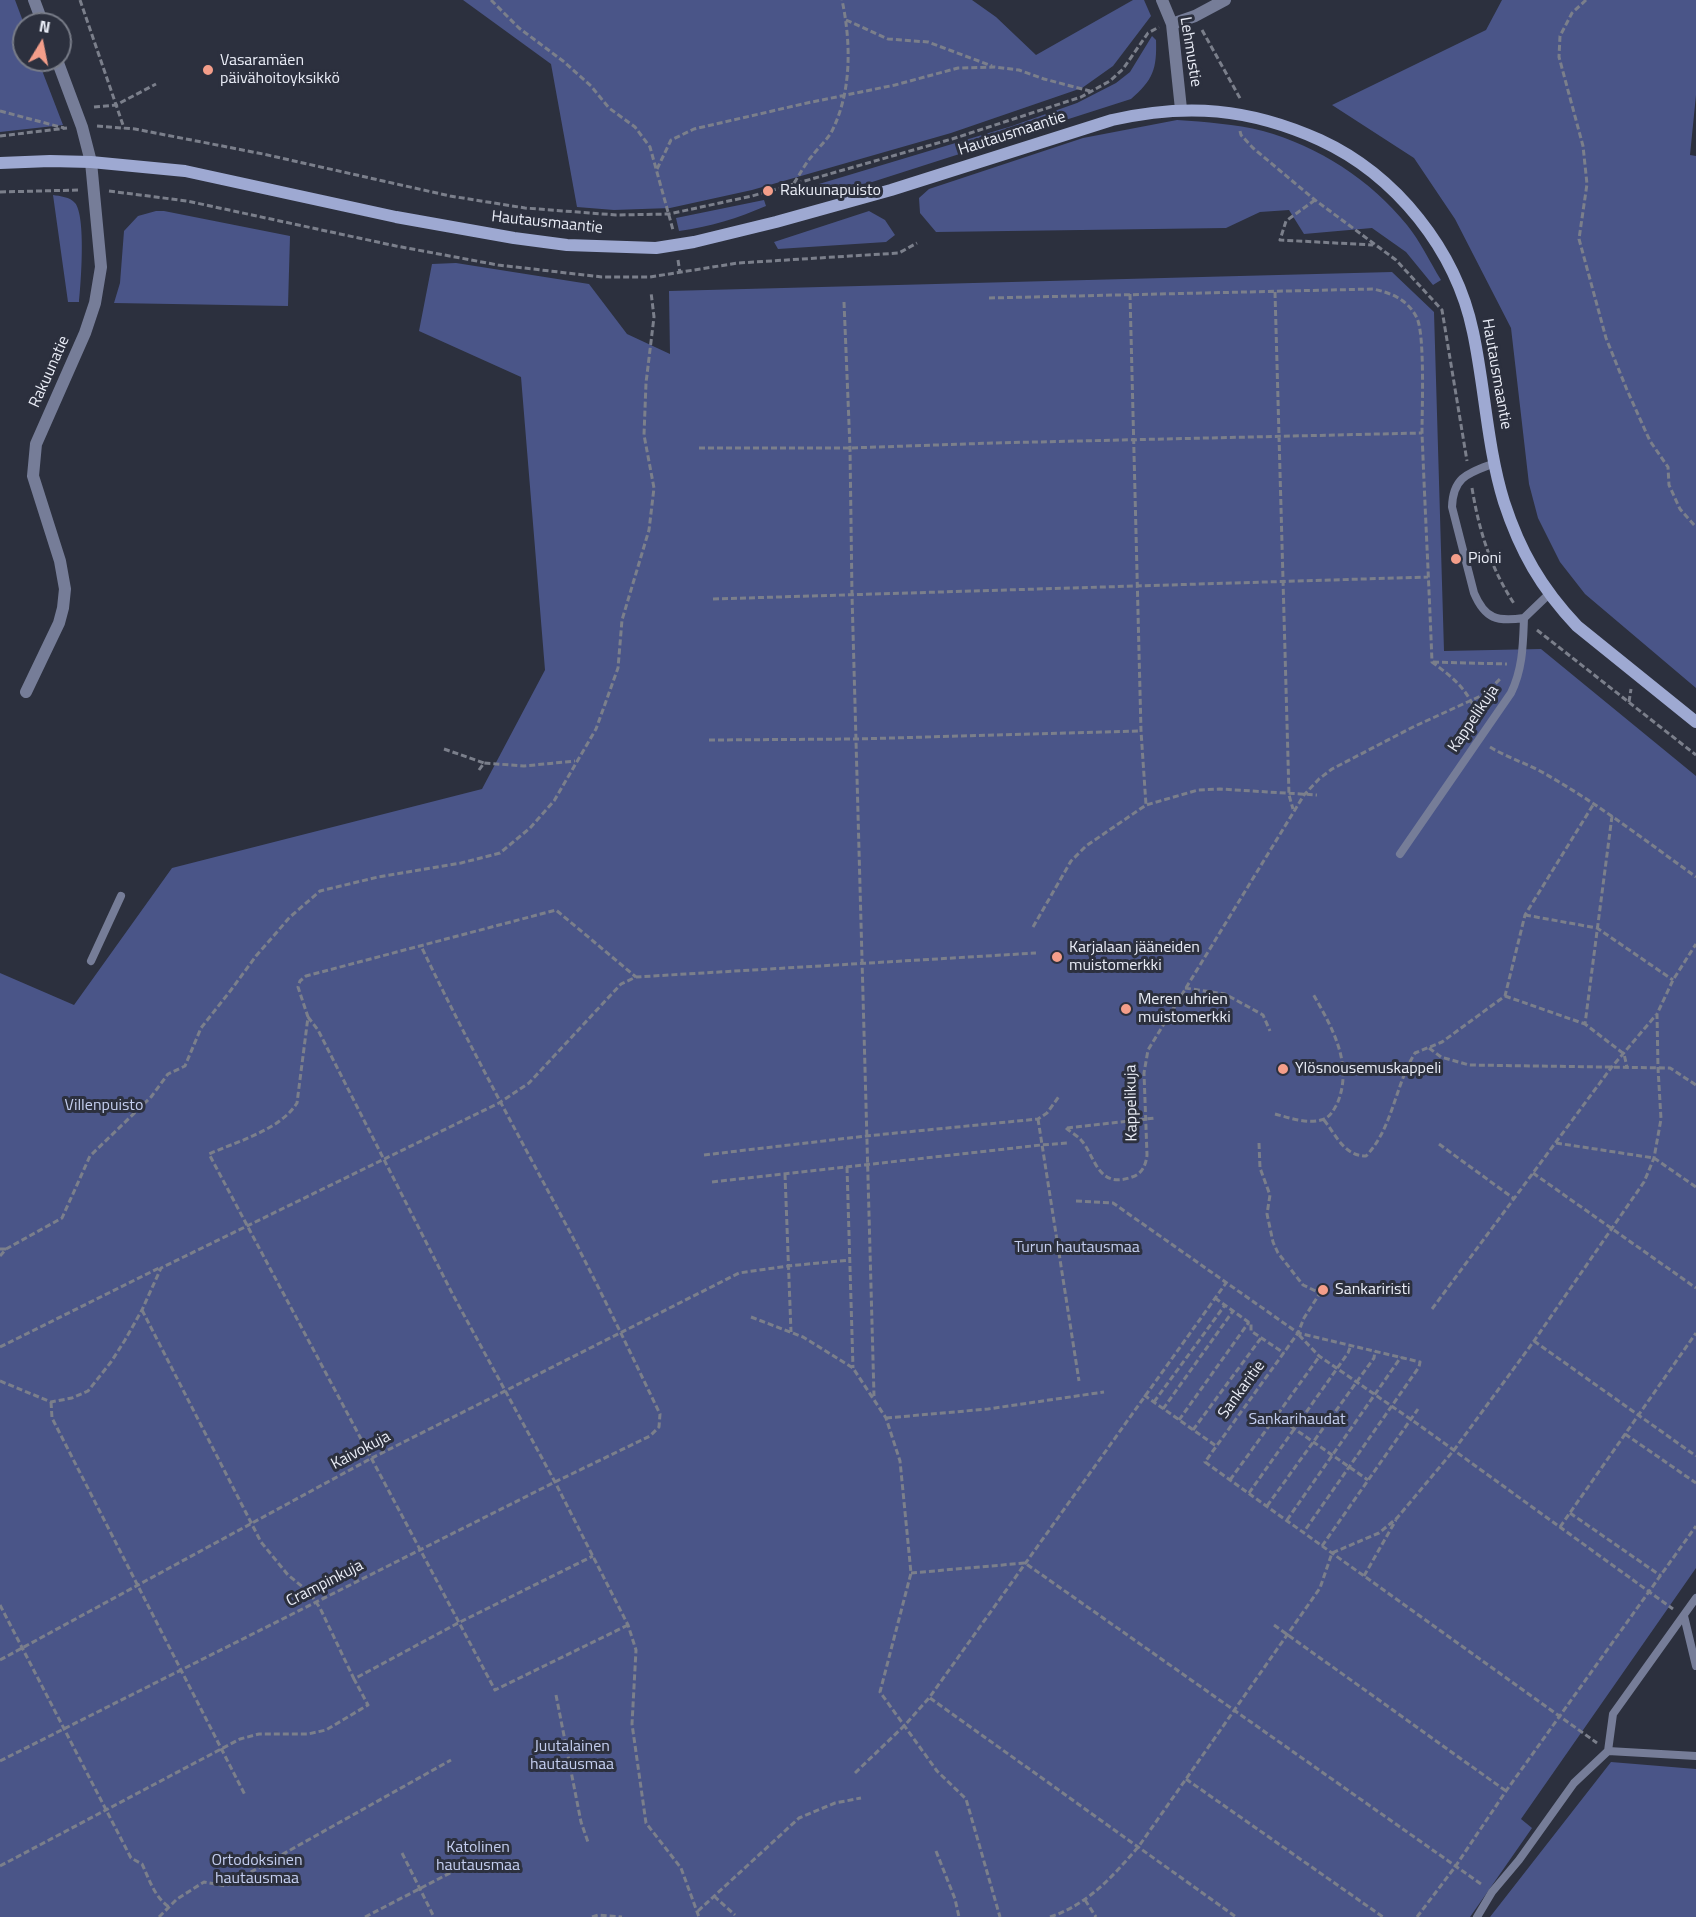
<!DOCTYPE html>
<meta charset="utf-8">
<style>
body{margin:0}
#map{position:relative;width:1696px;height:1917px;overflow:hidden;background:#2c303e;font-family:"Titillium Web",sans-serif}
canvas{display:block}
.north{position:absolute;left:12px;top:12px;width:60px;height:60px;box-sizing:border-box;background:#2c303e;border:2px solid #787c88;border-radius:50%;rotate:10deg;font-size:16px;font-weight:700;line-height:24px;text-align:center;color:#eaedf7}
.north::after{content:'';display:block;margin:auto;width:21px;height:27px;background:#f49e8a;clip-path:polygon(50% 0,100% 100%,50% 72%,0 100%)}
</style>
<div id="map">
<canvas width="1696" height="1917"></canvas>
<div class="north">N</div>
</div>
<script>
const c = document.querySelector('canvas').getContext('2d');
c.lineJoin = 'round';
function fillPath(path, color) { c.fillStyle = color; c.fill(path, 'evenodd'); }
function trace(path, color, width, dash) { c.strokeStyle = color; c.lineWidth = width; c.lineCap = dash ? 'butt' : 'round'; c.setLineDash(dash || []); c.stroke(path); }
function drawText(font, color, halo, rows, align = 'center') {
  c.font = font + ' "Titillium Web",sans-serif'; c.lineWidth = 6; c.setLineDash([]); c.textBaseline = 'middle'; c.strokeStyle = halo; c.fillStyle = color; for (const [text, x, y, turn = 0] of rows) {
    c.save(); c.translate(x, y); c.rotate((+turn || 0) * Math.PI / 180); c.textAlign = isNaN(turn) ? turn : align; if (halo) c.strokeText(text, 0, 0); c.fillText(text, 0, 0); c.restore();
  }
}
fillPath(new Path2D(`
 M 0,0 L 15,0 L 24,24 L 24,60 L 38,60 L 63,125 L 0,132 Z
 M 463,0 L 972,0 L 996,17 L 1036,55 L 1133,0 L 1144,0 L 1151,16 L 1113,66 L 1082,88 L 951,133 L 752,190 L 670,208 L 614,210 L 577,207 L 551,64 Z
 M 1502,0 L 1696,0 L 1696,95 L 1690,155 L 1696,156 L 1696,688 L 1585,594 L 1560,562 L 1538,518 L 1529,484 L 1511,328 L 1455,219 L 1414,158 L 1332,105 L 1486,30 Z
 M 1152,36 L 1156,40 C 1157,69 1153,80 1131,99 L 869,183 L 820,190 L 819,184 L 1012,126 L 1077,103 L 1116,83 L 1130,72 Z
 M 1177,120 C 1206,122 1235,124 1263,131 C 1318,146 1371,180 1407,225 C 1420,241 1430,262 1441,280 L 1433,285 L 1406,252 L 1372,228 L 1304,234 L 1289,210 L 1260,212 L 1226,228 L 936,232 L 920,213 L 919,198 L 929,189 L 1083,138 Z
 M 53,195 C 60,196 70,197 75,203 C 86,216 81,283 79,302 L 68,302 Z
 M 764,200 L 766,206 C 738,218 710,227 679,231 L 676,218 Z
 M 156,211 L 164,211 L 290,236 L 288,306 L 114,303 L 120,283 L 124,231 L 138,216 Z
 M 869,211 L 885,220 L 895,235 L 886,242 L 778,249 L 774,242 Z
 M 456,263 L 589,284 L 627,334 L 670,354 L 669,291 L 1392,272 L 1434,312 L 1444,651 L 1541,649 L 1696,776 L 1696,1568 L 1521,1819 L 1532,1828 L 1470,1917 L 0,1917 L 0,973 L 74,1005 L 172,868 L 482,789 L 545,670 L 521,377 L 419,331 L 432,264 Z
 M 1611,1762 L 1696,1769 L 1696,1917 L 1490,1917 Z`), '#4a5588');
trace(new Path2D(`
 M 80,0 L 124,128
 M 491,0 L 519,28 L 563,61 L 591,86 L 609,108 L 635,127 L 650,147 L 673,230
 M 1586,0 L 1572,13 L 1560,36 L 1559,57 L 1583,146 L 1587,184 L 1579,239 L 1606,338 L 1627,390 L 1650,441 L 1668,467 L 1669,485 L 1680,509 L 1696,527
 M 846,20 L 888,39 L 928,42 L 992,66
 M 1202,30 L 1241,100
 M 94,107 L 116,105 L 156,84
 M 0,111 L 64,128
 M 97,126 L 135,129 L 263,154 L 450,196 L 525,208 L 616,215 L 669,214 L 752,196 L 952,139 L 1081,97 L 1110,81 L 1123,69 L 1148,33 L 1159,27
 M 1240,131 L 1241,135 L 1253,148 L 1315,200 L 1396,260 L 1442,310 L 1467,461
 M 0,136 L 67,128
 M 657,169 L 671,140 L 694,129 L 807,103 L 895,85 L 958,68 L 995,67 L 1019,70 L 1044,79 L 1090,91
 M 794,183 C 800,174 805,164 812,156 C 818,148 827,140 832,131 C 852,91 851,42 842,0
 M 109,191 L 187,201 L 396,246 L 498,265 L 602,277 L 650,277 L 738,263 L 899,253 L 917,243
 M 0,192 L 78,190
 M 1315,200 L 1286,221 L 1280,240 L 1373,245
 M 678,260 L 680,273
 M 1275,292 L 1289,795 L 1293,809
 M 1130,294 L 1141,731 L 1146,805
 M 989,298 L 1373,289 C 1392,293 1408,300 1417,318 C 1425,336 1422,409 1422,433 C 1425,509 1429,585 1432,662 C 1455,679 1467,689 1478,716
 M 844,302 L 850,448 L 852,595 L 874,1396
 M 699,448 L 850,448 L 993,443 L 1422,433
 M 1472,488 C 1479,531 1491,569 1515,605
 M 713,599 L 1428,577
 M 1537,630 L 1696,755
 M 1433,662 L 1507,664
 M 1629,702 L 1631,689
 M 709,740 L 855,739 L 1141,731
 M 1490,747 C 1506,757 1523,762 1540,771 C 1593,800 1646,841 1696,877
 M 444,749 L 484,763
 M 479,770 L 484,763 L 524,766 L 575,761
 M 1612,816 L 1585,1024 L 1624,1054 L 1627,1067
 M 1525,915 L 1597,928 L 1673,980
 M 1033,927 L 1071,861 L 1086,846 L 1146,805 L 1198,790 L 1220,789 L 1317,795
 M 1185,988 L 1225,994 L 1263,1015 L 1270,1031
 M 1505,996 L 1585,1024
 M 308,1017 L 318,1030 L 453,1295 L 555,1482 L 628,1625 L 636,1650 L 632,1724 L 646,1823 L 681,1868 L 699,1917
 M 1429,1048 L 1441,1057 L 1469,1065 L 1670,1068 L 1696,1085
 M 1275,1114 C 1290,1118 1306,1124 1321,1120 C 1330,1118 1333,1111 1337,1104 C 1354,1065 1332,1027 1313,994
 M 1038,1119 L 1079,1381
 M 1324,1120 C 1336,1135 1344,1156 1366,1156 C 1393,1128 1395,1085 1415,1053 L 1442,1042 L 1505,996 L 1525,915 L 1593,805
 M 1066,1128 C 1070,1132 1077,1135 1081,1140 C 1095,1155 1097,1190 1132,1177 C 1142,1174 1146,1165 1147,1155 L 1144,1073 L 1148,1050 L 1304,795 L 1319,779 L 1332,769 L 1413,727 L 1485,694 L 1502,677
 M 1067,1128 L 1155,1118
 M 1259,1143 L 1260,1168 L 1270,1195 L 1267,1214 L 1273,1242 L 1278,1253 L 1303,1285 L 1320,1293 L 1304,1318 L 1298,1333 L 1205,1462 L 1597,1743
 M 1556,1143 L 1654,1158 L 1696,1187
 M 1439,1144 L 1513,1198
 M 704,1155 L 866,1136 L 1038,1119 L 1047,1113 L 1060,1095
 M 847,1167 L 853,1368
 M 1533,1173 L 1696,1288
 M 785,1174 L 791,1332
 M 712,1182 L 1041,1145 L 1068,1143
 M 1076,1201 L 1113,1203 L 1298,1333 L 1420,1362 L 1419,1367 L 1303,1533
 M 0,1249 L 6,1249
 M 0,1256 L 6,1249 L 62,1218 L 90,1156 L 151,1097 L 168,1074 L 185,1066 L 201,1028 L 231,990 L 256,956 L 290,917 L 320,891 L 378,877 L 461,863 L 500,853 L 530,828 L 554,801 L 596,729 L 618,668 L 622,620 L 649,530 L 654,488 L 644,435 L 646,383 L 654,317 L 651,292
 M 1215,1298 L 1251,1324 L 1251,1331 L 1284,1353
 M 1432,1309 L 1611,1068 L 1656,1015
 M 142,1310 L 261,1542 L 288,1575 L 309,1592 L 320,1608 L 354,1679
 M 751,1317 L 803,1337 L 853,1368 L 886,1418 L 900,1461 L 911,1573 L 880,1692 L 937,1771 L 966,1799 L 1000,1917
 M 1299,1335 L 1319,1356 L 1419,1425 L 1673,1609
 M 1534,1341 L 1696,1456
 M 0,1347 L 159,1268
 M 0,1381 L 51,1402 L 72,1398 L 88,1391 L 111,1362 L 125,1340 L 142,1310 L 161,1268 L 499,1103 L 529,1083 L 621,984 L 636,977 L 1036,953
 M 1144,1395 L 1216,1446
 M 51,1402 L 52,1418 L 245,1795
 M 1154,1402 L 1225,1305
 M 1163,1409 L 1233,1311
 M 1276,1416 L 1368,1480
 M 886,1418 L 988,1409 L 1104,1392
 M 1179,1420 L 1249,1322
 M 1193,1430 L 1261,1338
 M 1625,1434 L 1696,1483
 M 1230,1480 L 1319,1357
 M 1249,1493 L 1348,1353 L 1351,1345
 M 1267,1506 L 1374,1358 L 1375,1351
 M 1570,1513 L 1661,1576
 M 1287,1520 L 1401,1357
 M 1560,1527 L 1696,1333
 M 1322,1546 L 1418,1409
 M 911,1573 L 1025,1563 L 1481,1884
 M 1364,1576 L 1396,1520
 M 0,1605 L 131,1858 L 142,1864 C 150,1881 154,1896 169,1907
 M 628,1625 L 495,1690 L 209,1154 C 238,1141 280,1130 297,1103 L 308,1017 L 298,987 L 300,981 L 306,976 L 556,910 L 636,977
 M 1274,1625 L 1506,1791
 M 0,1660 L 370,1459 L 739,1273 L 788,1266 L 850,1260
 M 556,1695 L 581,1822 L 588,1842
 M 930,1698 L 1236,1917
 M 0,1761 L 555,1482 L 650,1436 L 659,1427 L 660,1414 C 631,1354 602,1293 571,1234 C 520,1138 468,1044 421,946
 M 855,1773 L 905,1725 L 929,1698 L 1226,1283
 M 1186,1779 L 1383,1917
 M 936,1851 L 955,1899 L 959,1917
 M 402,1853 L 434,1917
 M 0,1866 L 240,1739 L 259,1734 L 308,1734 L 326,1730 L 368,1705 L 354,1679 L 460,1622 L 593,1556
 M 714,1896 L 735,1915
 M 1085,1900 L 1096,1917
 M 698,1911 L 799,1818 L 835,1803 L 861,1798
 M 159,1917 L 177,1899 L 204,1882 L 226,1886 L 451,1760
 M 365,1917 L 477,1859
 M 592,1917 L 598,1915 L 622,1917
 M 1050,1917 C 1089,1904 1113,1876 1139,1846 L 1320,1588 L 1332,1553 L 1379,1533 L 1397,1518 L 1454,1450 L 1534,1341 L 1644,1182 L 1654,1158 L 1661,1119 L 1658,1068 L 1657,1014 L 1673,980 L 1696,944
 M 1417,1917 L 1455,1867 L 1506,1791 L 1696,1526`), '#7b7f8b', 3, [6, 3]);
trace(new Path2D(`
 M 1495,463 C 1469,473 1453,476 1452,507 L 1474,593 C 1485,619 1497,622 1524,618
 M 1400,854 L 1511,693 C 1523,668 1523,644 1524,618 L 1549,594
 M 91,961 L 121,896
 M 1696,1598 L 1613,1714 L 1608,1751 L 1696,1756
 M 1684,1616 L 1696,1666
 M 1477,1917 L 1492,1892 L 1519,1860 L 1574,1783 L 1608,1751`), '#767d98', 8);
trace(new Path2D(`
 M 34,0 L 43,24
 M 1162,0 L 1172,24 L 1181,109
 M 1172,24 L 1195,16 L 1225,0
 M 26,692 L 59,623 L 63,608 L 65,589 L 60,561 L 33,476 L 36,444 L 85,333 L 95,303 L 101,267 L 91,162 L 82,127 L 57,60`), '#767d98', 12);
trace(new Path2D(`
 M 0,163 L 50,161 L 91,162 L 185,171 L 396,217 L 514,238 L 567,245 L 656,248 L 694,242 L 776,222 L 891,190 L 1112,120 C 1187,103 1249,108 1320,140 C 1396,175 1456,250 1473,332 C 1485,388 1487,447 1504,502 C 1520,551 1541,588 1577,626 L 1696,722`), '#9ea9d2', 12);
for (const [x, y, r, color] of [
 [208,70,6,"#f49e8a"],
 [768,191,6,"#f49e8a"],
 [1456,559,6,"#f49e8a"],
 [1057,957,6,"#f49e8a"],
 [1126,1009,6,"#f49e8a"],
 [1283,1069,6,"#f49e8a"],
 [1323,1290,6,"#f49e8a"]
]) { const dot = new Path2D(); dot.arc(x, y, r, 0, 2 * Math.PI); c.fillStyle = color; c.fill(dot); trace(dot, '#2c303e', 2); }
drawText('16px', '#eaedf7', '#2c303e', [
 ["Lehmustie",1190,52,81],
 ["Hautausmaantie",1012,134,-18],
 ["Hautausmaantie",547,223,6],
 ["Rakuunatie",50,372,-66],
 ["Hautausmaantie",1496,374,80],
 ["Kappelikuja",1474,719,-56],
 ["Kappelikuja",1132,1103,-91],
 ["Sankaritie",1242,1390,-54],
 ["Kaivokuja",361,1451,-28],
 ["Crampinkuja",325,1584,-27]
]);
drawText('16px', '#eaedf7', '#2c303e', [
 ["Vasaramäen",220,61],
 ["päivähoitoyksikkö",220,79],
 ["Rakuunapuisto",780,191],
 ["Pioni",1468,559],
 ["Karjalaan jääneiden",1069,948],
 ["muistomerkki",1069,966],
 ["Meren uhrien",1138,1000],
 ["muistomerkki",1138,1018],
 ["Ylösnousemuskappeli",1295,1069],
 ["Sankariristi",1335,1290]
], 'left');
drawText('16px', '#c4ceef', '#2c303e', [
 ["Villenpuisto",104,1106],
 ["Turun hautausmaa",1077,1248],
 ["Sankarihaudat",1297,1420],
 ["Juutalainen",572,1747],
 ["hautausmaa",572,1765],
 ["Katolinen",478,1848],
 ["hautausmaa",478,1866],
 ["Ortodoksinen",257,1861],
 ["hautausmaa",257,1879]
]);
</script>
